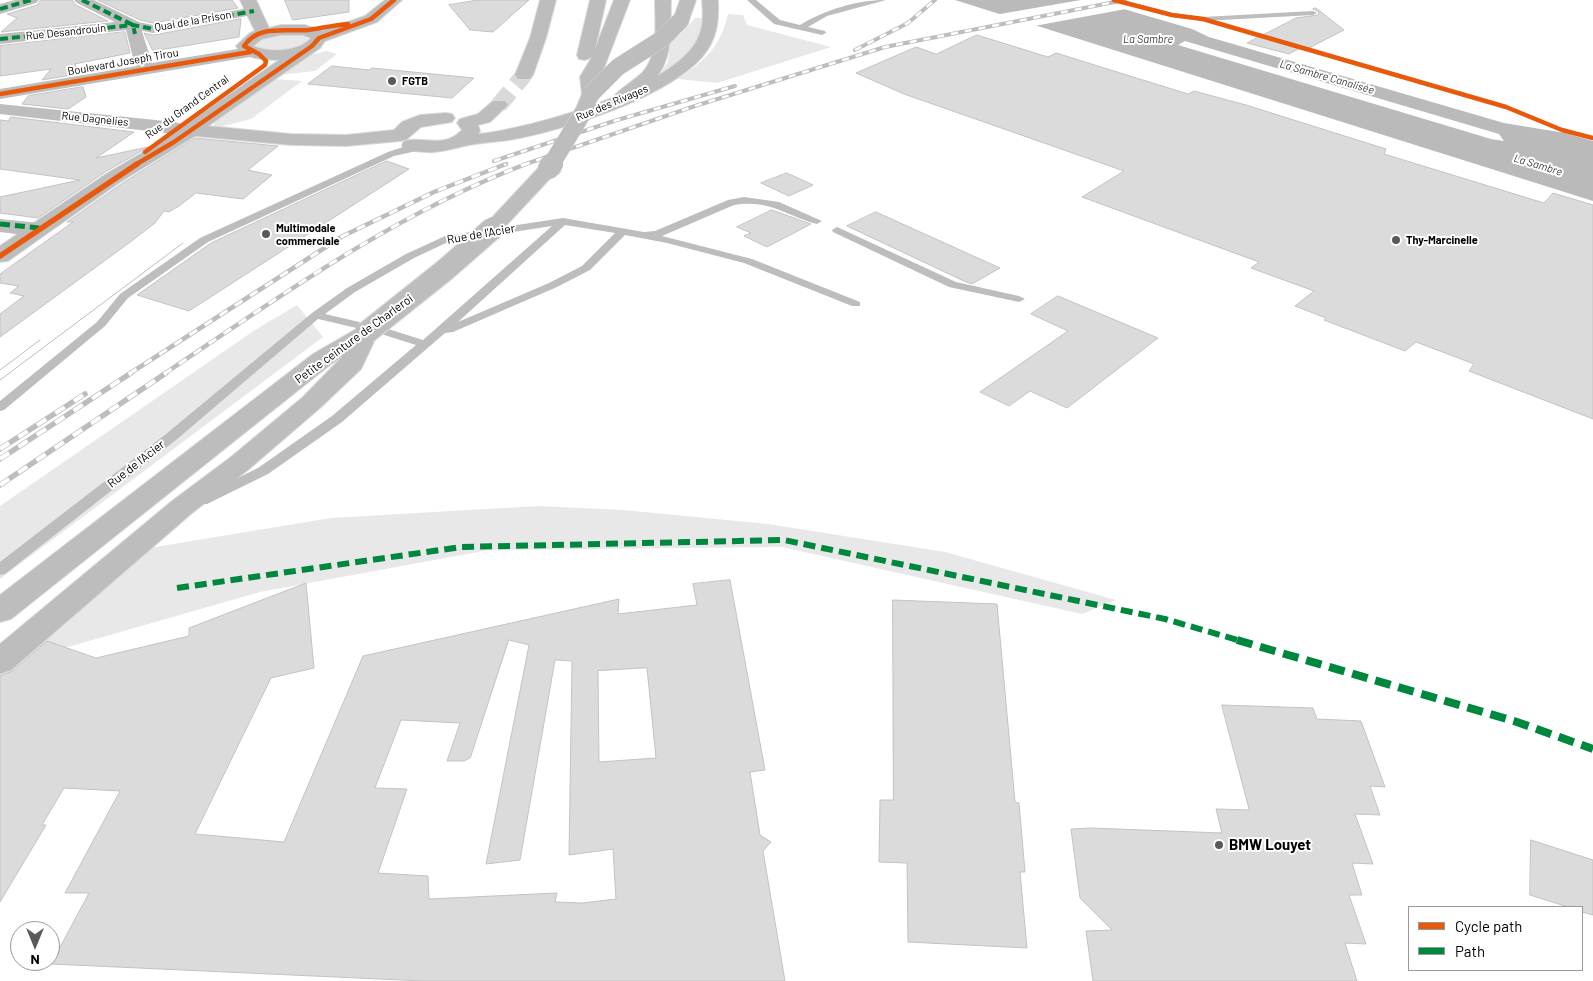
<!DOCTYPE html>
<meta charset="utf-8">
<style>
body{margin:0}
#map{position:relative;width:1593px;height:981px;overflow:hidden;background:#fff;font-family:Barlow,sans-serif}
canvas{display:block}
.legend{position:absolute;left:1408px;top:906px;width:175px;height:65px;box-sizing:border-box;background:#fff;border:1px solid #999;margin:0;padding:6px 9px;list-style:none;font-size:15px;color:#000}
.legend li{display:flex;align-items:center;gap:10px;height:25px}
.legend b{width:25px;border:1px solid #999}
.north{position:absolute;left:10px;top:921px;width:50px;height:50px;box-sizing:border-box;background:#fff;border:1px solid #999;border-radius:50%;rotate:180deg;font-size:14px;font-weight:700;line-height:20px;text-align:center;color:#000}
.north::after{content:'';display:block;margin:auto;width:18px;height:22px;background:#595959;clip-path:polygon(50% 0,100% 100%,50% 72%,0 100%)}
</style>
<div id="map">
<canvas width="1593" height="981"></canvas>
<ul class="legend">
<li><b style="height:6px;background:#e8590c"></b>Cycle path</li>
<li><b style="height:6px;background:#00873e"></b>Path</li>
</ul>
<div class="north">N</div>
</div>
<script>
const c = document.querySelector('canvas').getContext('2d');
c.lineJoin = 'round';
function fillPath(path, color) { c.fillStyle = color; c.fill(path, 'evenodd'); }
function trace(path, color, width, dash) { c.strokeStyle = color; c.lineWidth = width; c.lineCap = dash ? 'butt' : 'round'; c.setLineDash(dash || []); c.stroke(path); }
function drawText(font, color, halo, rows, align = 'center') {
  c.font = font + ' Barlow,sans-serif'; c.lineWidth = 4; c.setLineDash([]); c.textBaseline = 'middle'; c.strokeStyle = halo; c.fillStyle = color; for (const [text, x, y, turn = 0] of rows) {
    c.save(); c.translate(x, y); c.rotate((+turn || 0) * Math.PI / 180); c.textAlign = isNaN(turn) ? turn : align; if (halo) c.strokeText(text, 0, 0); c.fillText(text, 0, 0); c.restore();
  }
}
fillPath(new Path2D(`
 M 728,14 L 743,15 L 747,25 L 831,47 L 717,83 L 678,79 C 706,59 720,48 728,14 Z
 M 695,18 L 705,18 C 704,44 682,59 663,76 L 659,75 L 668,62 L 670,42 L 680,34 Z
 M 271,35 L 303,35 L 308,39 C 303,50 279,53 268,52 C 263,52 257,48 253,46 L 254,43 Z
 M 327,51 L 337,54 L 315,71 L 278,75 L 309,55 Z
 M 274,79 L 302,81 L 251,119 L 219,127 L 215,126 L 213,122 Z
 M 297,305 L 323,337 L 0,579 L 0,506 L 255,330 Z
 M 538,506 L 623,510 L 768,524 L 945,552 L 1116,600 L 1082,614 L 782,547 L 489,550 L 260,592 L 26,659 L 149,548 L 331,518 Z`), '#e8e8e8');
fillPath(new Path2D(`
 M 955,0 L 1093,0 L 1192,29 L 1209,37 L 1504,123 L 1565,133 L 1593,141 L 1593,201 ZM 1185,41 L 1499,134 L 1504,141 L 1491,139 L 1178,45 Z`), '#bababa');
fillPath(new Path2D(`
 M 1081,0 L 1102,0 L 1131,8 L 1029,27 L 994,15 Z`), '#fff');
const building = new Path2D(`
 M 41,0 L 72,0 L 76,5 L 108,21 L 1,32 L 17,18 L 7,14 L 37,5 Z
 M 98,0 L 232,0 L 238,8 L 153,23 L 140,20 Z
 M 285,0 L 349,0 L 349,12 L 293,20 Z
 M 478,0 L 529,0 L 493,32 L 470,30 L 449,5 Z
 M 1316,8 L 1344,30 L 1309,48 L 1302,47 L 1289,54 L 1247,43 L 1296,18 L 1318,15 L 1319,12 L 1313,9 Z
 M 241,19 L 239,37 L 153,51 L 144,33 L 153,35 Z
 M 125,32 L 130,53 L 75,64 L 78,74 L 42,80 L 51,69 L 0,76 L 0,46 Z
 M 977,35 L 1048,57 L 1056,53 L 1188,94 L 1194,91 L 1246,105 L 1386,149 L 1384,154 L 1544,203 L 1553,193 L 1593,205 L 1593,419 L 1469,371 L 1474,364 L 1416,342 L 1405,351 L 1324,320 L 1326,318 L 1295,306 L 1314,291 L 1251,268 L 1259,262 L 1082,197 L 1124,171 L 904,94 L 856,73 L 916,47 L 936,54 Z
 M 332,66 L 369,70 L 372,68 L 474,78 L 452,98 L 308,84 Z
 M 83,87 L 86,97 L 68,109 L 22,104 L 28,96 Z
 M 11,117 L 134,132 L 96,158 L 148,147 L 105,172 L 38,218 L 0,213 L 0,197 L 80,180 L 0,169 L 0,120 L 8,121 Z
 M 195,138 L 278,146 L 248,170 L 272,175 L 243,199 L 196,193 L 179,206 L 169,212 L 164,211 L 155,223 L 133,240 L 0,337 L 0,314 L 24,296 L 10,293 L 19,286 L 0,283 L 0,274 L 73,222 L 67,222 L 121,184 Z
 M 387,161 L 409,169 L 189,311 L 137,295 L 211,243 Z
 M 787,173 L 813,185 L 789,196 L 761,183 Z
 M 772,210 L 805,222 L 811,224 L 767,247 L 744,236 L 751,233 L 737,227 Z
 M 876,212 L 1000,268 L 972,284 L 966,282 L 847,226 Z
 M 1058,296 L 1158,338 L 1067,408 L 1030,391 L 1009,406 L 980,392 L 1068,331 L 1031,314 Z
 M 730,580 L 765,770 L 750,772 L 760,835 L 771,842 L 763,851 L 785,981 L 423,981 L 51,964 L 89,893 L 65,893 L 120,791 L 64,788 L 42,825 L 46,825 L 0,902 L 0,676 L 12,671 L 47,641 L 96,658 L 189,636 L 189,628 L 306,583 L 314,668 L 271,678 L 195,834 L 284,842 L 363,656 L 619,599 L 618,614 L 697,605 L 693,584 ZM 509,640 L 529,645 L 486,864 L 520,860 L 555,660 L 572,661 L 569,855 L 613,849 L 616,899 L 582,903 L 555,902 L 557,893 L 429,899 L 428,876 L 378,873 L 407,789 L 375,788 L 401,720 L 460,723 L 447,761 L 464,761 L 470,758 ZM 647,668 L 656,758 L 599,762 L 598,671 Z
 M 893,600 L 997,604 L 1015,802 L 1019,803 L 1025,872 L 1020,872 L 1027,948 L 908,942 L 907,863 L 879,862 L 880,800 L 893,800 Z
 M 1222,705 L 1313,708 L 1317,719 L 1361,721 L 1385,787 L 1370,786 L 1380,815 L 1355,814 L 1373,864 L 1352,863 L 1362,895 L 1349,895 L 1366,944 L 1345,943 L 1357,981 L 1093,981 L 1086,931 L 1112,930 L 1080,898 L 1071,829 L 1091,828 L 1222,833 L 1216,809 L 1249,810 Z
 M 1531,840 L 1593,860 L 1593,915 L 1582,912 L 1582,907 L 1568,907 L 1530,895 Z`);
fillPath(building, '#dbdbdb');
trace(building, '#c3c3c3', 1);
trace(new Path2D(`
 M 499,105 L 524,75`), '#d9d9d9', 17, [17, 9]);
const primary = new Path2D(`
 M 240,0 L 256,0 L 269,28 L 281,25 L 305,25 L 322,31 L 365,16 L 385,0 L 402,0 L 377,22 L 325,41 L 320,48 L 208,126 L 291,134 L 346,135 L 394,130 L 402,122 L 420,115 L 446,113 L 452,114 L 455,118 L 452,122 L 421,127 L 407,139 L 400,141 L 346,146 L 291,145 L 195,136 L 120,182 L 8,261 L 0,262 L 0,246 L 106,174 L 167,138 L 175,133 L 173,129 L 176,125 L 187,124 L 279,60 C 264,60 244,59 236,46 L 250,33 L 255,31 ZM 281,35 L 303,35 L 311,38 C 299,52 270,53 253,46 L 262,39 Z
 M 540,0 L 556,0 L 546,38 L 533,75 L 530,79 L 518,79 L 515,75 L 530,38 Z
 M 702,0 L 718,0 C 719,21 717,40 702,57 C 666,97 573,127 520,138 C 502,142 482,142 464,146 C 442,152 427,155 404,149 L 402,145 L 404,141 C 425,136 444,149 462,130 L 457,123 L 460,119 L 478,114 L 493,101 L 505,101 L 508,105 L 490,122 L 478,125 L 480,131 L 478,134 C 530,129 676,88 698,38 C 704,26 703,13 702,0 Z
 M 240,455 L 249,457 L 253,463 L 249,469 L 192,513 L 11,670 L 0,674 L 0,644 L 172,501 L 231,457 Z`);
const motorway = new Path2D(`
 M 590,0 L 606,0 L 595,49 L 614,0 L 630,0 L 604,68 L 598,77 L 600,94 L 590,115 L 578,115 L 575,111 L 582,94 L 580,77 L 592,57 L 585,60 L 579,59 L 577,55 Z
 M 655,0 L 671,0 C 670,27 674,57 655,79 C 647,88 636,93 628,102 L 616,102 L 613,98 L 616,94 C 624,86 635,80 643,72 C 659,54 655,22 655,0 Z
 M 680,0 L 696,0 L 689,20 L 681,25 L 673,20 Z
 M 549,162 L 556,164 L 559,168 L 556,172 L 500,232 L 493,234 L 486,232 L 483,228 L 486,224 L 542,164 Z
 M 366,326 L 374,328 L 378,333 L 361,369 L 321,407 L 249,469 L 240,471 L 231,469 L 227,463 L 231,457 L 303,397 L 343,356 L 331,364 L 11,619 L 0,622 L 0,595 L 313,354 L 358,328 Z`);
trace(primary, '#dbdbdb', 2);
trace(motorway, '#dbdbdb', 2);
fillPath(new Path2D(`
 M 747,0 L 756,0 L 780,20 L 800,25 C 825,10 856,0 886,0 L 827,16 L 808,27 L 825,31 L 826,33 L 822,35 L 774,24 Z
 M 1110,0 L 1123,0 L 1172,13 L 1203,17 L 1313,11 L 1317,13 L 1313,15 L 1203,21 L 1172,17 Z
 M 409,145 L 425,145 L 430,148 L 394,156 L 208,242 L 128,298 L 105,326 L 4,410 L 0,411 L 0,401 L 97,322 L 120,294 L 200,238 L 388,152 Z
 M 744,197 L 779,202 L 822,221 L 817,224 C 786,216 770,199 734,205 L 662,236 L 752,259 L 860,302 L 860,306 L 852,306 L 744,263 L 667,243 L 625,235 L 590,270 L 557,287 L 453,332 L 445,333 L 342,422 L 268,474 L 207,504 L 197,504 L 195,501 L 197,498 L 258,468 L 332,416 L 416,345 L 378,333 L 318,319 L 176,440 L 5,574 L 0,575 L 0,562 L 166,434 L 312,313 L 347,288 L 406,254 L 445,236 L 563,218 L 644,232 L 655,231 L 728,200 ZM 565,225 L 615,233 L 582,266 L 549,283 L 458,322 ZM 552,226 L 423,340 L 385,328 L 325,314 L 355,292 L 414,258 L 448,242 Z
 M 0,226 L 32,230 L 37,233 L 32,236 L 0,232 Z
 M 837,227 L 956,282 L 1019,296 L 1025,299 L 1019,302 L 949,287 L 833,232 L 832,230 Z`), '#bdbdbd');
fillPath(new Path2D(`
 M 254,7 L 260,11 L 258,14 L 153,33 L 129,28 L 127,25 L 133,21 L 153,25 Z
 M 0,219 L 39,223 L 47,228 L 39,233 L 0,229 Z`), '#bdbdbd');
fillPath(new Path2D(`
 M 15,0 L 39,0 L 36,3 L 0,14 L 0,4 Z
 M 74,0 L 94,0 L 139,22 L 152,63 L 250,47 L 256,49 L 258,52 L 256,55 L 250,57 L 0,99 L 0,89 L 137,66 L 133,58 L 126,30 L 0,44 L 0,34 L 115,22 L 77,3 Z
 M 0,104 L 175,122 L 181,124 L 184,128 L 181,132 L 175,134 L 0,114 Z`), '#bdbdbd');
fillPath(primary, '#bdbdbd');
fillPath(motorway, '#bdbdbd');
trace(new Path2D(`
 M 0,370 L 40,340
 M 0,380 L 183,243`), '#bdbdbd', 1);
const railFar2 = new Path2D(`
 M 855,50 L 908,23 L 935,0
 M 494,161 L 614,121 L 735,86
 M 504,165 L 506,164
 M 523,165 L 695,106 L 885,47 L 1125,0`);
const railFar1 = new Path2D(`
 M 129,374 L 343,236 L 434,192 L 506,164
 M 164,374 C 280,296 395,214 526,164`);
const rail = new Path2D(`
 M 0,449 L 85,394
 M 0,459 L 131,373
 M 0,485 L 166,373`);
trace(railFar2, '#bdbdbd', 4);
trace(railFar1, '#bdbdbd', 4.5);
trace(rail, '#bdbdbd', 5.5);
trace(railFar2, '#fff', 2.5, [7]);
trace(railFar1, '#fff', 3, [9]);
trace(rail, '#fff', 4, [11]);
const motorwayBridgeFar1 = new Path2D(`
 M 591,94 L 618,67 L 662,39 L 681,20
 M 551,165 L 584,111`);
const motorwayBridge = new Path2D(`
 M 549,168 L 552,164
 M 366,333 L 445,270 L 493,228`);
trace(motorwayBridgeFar1, '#dbdbdb', 18, []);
trace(motorwayBridge, '#dbdbdb', 24, []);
trace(motorwayBridgeFar1, '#bdbdbd', 17);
trace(motorwayBridge, '#bdbdbd', 22);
trace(new Path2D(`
 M 82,0 L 133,25 L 135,34
 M 0,9 L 31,0
 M 0,39 L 133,25 L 153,29 L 254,11`), '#00873e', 4, [8, 4]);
trace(new Path2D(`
 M 0,224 L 39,228`), '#00873e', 5, [10, 5]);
trace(new Path2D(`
 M 177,588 L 461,547 L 784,540 L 1165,619 L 1241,641`), '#00873e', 6, [12, 6]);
trace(new Path2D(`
 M 1237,640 L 1514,721 L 1593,749`), '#00873e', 8, [16, 8]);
trace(new Path2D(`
 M 1114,0 L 1172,15 L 1203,19 L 1506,107 L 1562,130 L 1593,138
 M 0,94 L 250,52
 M 145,152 L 265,65 L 266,61 L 259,54 L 244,46 C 259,24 286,32 309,30 C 322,28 335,25 348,24
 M 135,165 L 174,142 L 312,46 L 319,38 L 371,19 L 394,0`), '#e8590c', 4.5);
trace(new Path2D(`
 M 0,256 L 137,164`), '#e8590c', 5.5);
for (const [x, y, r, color] of [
 [392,81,5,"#595959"],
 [266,234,5,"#595959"],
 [1396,240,5,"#595959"],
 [1219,845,5,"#595959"]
]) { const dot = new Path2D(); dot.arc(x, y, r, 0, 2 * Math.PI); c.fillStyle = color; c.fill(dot); trace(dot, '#fff', 2); }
drawText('11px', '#000', '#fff', [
 ["Quai de la Prison",193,21,-10],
 ["Rue Desandrouin",66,32,-6],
 ["Boulevard Joseph Tirou",123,62,-10],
 ["Rue des Rivages",612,103,-23],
 ["Rue du Grand Central",187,107,-36],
 ["Rue Dagnelies",95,119,6]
]);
drawText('italic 11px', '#3d3d3d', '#fff', [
 ["La Sambre",1148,39],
 ["La Sambre Canalisée",1327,77,16],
 ["La Sambre",1538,165,17]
]);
drawText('bold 11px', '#000', '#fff', [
 ["FGTB",402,81],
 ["Multimodale",276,228],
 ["commerciale",276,241],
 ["Thy-Marcinelle",1406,240]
], 'left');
drawText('12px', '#000', '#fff', [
 ["Rue de l'Acier",481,234,-10],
 ["Petite ceinture de Charleroi",354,339,-36],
 ["Rue de l'Acier",136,464,-38]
]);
drawText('bold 15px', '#000', '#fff', [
 ["BMW Louyet",1229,845]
], 'left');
</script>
